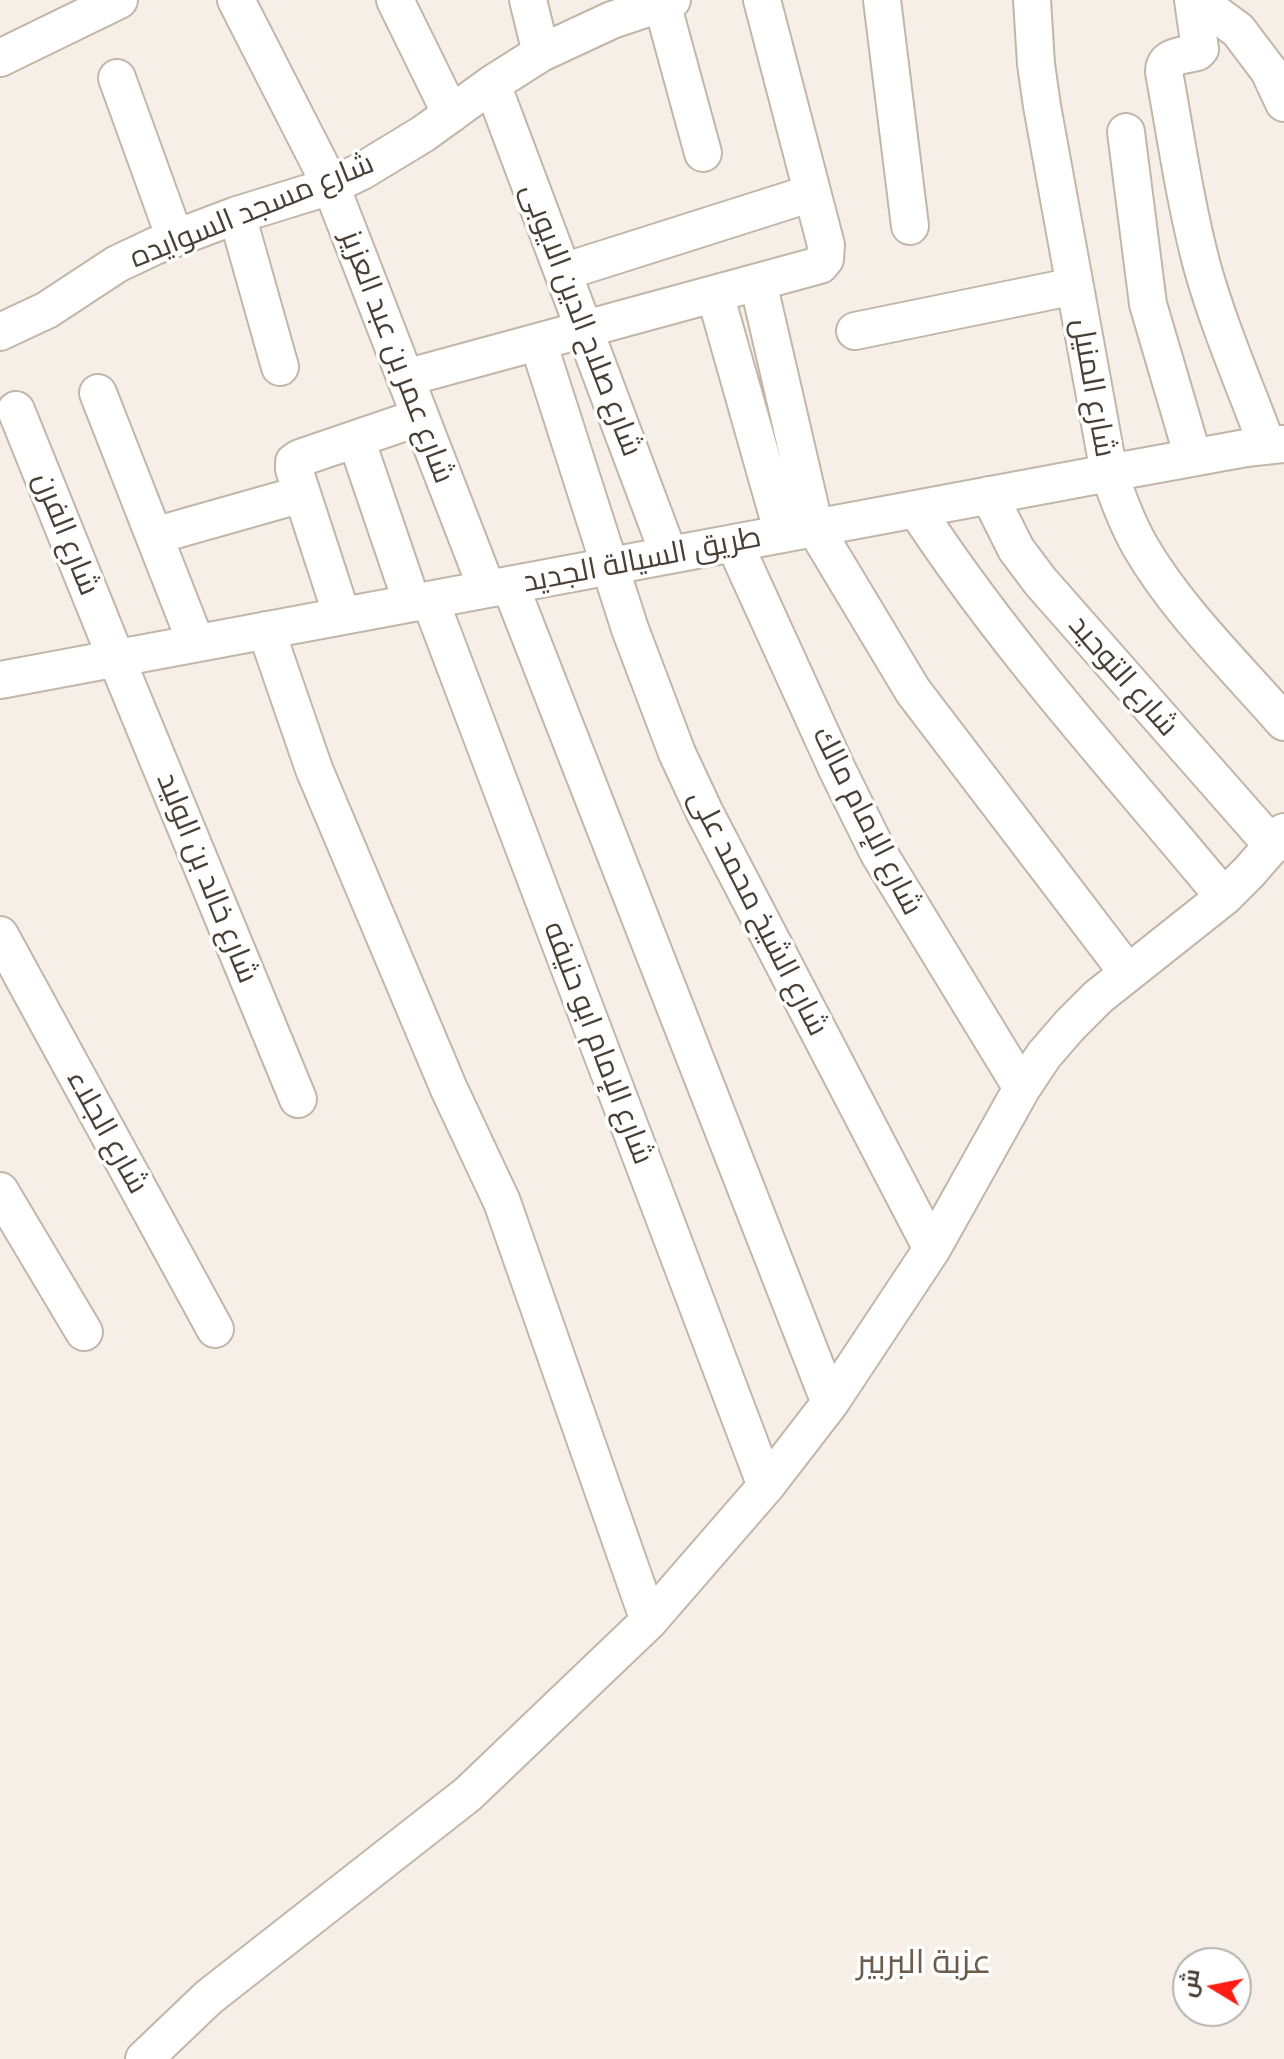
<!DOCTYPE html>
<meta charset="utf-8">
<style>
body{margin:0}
#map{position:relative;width:1284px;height:2059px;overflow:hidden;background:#f5efe7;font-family:Cabin,Cairo,sans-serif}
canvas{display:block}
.north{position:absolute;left:1172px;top:1947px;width:80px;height:80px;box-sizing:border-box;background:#fff;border:2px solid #b6b2ae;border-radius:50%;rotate:280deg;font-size:22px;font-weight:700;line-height:32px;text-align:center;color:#493f35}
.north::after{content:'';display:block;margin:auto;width:28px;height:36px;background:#ff1c14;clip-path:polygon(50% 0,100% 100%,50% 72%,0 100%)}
</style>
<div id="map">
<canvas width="1284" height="2059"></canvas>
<div class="north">ش</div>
</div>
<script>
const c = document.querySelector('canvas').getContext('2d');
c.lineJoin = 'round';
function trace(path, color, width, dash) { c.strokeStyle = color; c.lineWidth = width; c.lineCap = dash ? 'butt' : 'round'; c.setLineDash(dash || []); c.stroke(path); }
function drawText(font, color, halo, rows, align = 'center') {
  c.font = font + ' Cabin,Cairo,sans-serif'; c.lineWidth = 7; c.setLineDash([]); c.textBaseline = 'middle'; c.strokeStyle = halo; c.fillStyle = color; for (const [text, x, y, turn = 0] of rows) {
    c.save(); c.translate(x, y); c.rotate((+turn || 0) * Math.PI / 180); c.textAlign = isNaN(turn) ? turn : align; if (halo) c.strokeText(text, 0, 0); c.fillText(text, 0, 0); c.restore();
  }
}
const minor = new Path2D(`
 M 236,0 L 331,186 L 487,589
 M 395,0 L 451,114
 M 528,0 L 541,53
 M 882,0 L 910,226
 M 1032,0 L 1036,64 L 1042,106 L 1109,473 C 1118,498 1127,523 1140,546 C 1177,610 1236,667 1284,722
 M 1193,0 L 1200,49 L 1197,52 C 1183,56 1164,55 1164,72 C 1176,137 1185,202 1202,266 C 1219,327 1245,386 1267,445
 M 1197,0 L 1238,30 L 1269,71 L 1284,103
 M 662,3 L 703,153
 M 0,58 L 119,0
 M 117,78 L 175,238
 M 492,84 L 669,555
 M 1126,132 L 1148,304 L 1193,457
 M 237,215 L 280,367
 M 563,272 L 812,193
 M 758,282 L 815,528 L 913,691 L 1128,973
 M 715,294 L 783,534
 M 855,331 L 1075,286
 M 0,332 L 47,310 L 117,264 L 155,246 L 237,215 L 331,186 L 362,171 L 423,134 L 492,84 L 541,53 L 612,20 L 672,0
 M 538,342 L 630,629 L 677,753 L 705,813 L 932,1249
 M 405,378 L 820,265 L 825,259 L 826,245 L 762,0
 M 98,393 L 196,643
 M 16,410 L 116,658 L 298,1099
 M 356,439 L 412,603
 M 989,495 L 1016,549 L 1040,581 L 1273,846
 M 916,509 C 1006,647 1119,770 1224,897
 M 154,536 L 302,494
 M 734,543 L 837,769 L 878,852 L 1022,1088
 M 510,585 L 830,1403
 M 430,600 L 766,1486
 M 342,616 L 294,469 L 294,462 L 300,458 L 420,417
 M 266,630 L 314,769 L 449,1089 L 502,1202 L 649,1621
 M 0,680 L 1109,473 L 1246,448 L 1284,444
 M 0,935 L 215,1329
 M 0,1191 L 84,1332
 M 144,2059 L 209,1997 L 468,1794 L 649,1621 L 766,1486 L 830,1403 L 932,1249 L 1022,1088 L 1044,1055 L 1070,1025 L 1098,997 L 1224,897 L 1249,872 L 1284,832`);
trace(minor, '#c2b6a8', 40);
trace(minor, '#fff', 36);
drawText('30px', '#493f35', '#fff', [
 ["شارع مسجد السوايده",252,211,-22],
 ["شارع صلاح الدين الايوبى",581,320,69],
 ["شارع عمر بن عبد العزيز",397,357,69],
 ["شارع المنيل",1093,388,80],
 ["شارع الفرن",66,534,68],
 ["طريق السيالة الجديد",642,560,-11],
 ["شارع التوحيد",1123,676,49],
 ["شارع الإمام مالك",867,821,63],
 ["شارع خالد بن الوليد",207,878,68],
 ["شارع الشيخ محمد على",758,913,63],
 ["شارع الإمام ابو حنيفه",598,1043,69],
 ["شارع الجلاء",107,1132,61]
]);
drawText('34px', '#6d5b4b', '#fff', [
 ["عزبة البربير",924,1963]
]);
</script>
